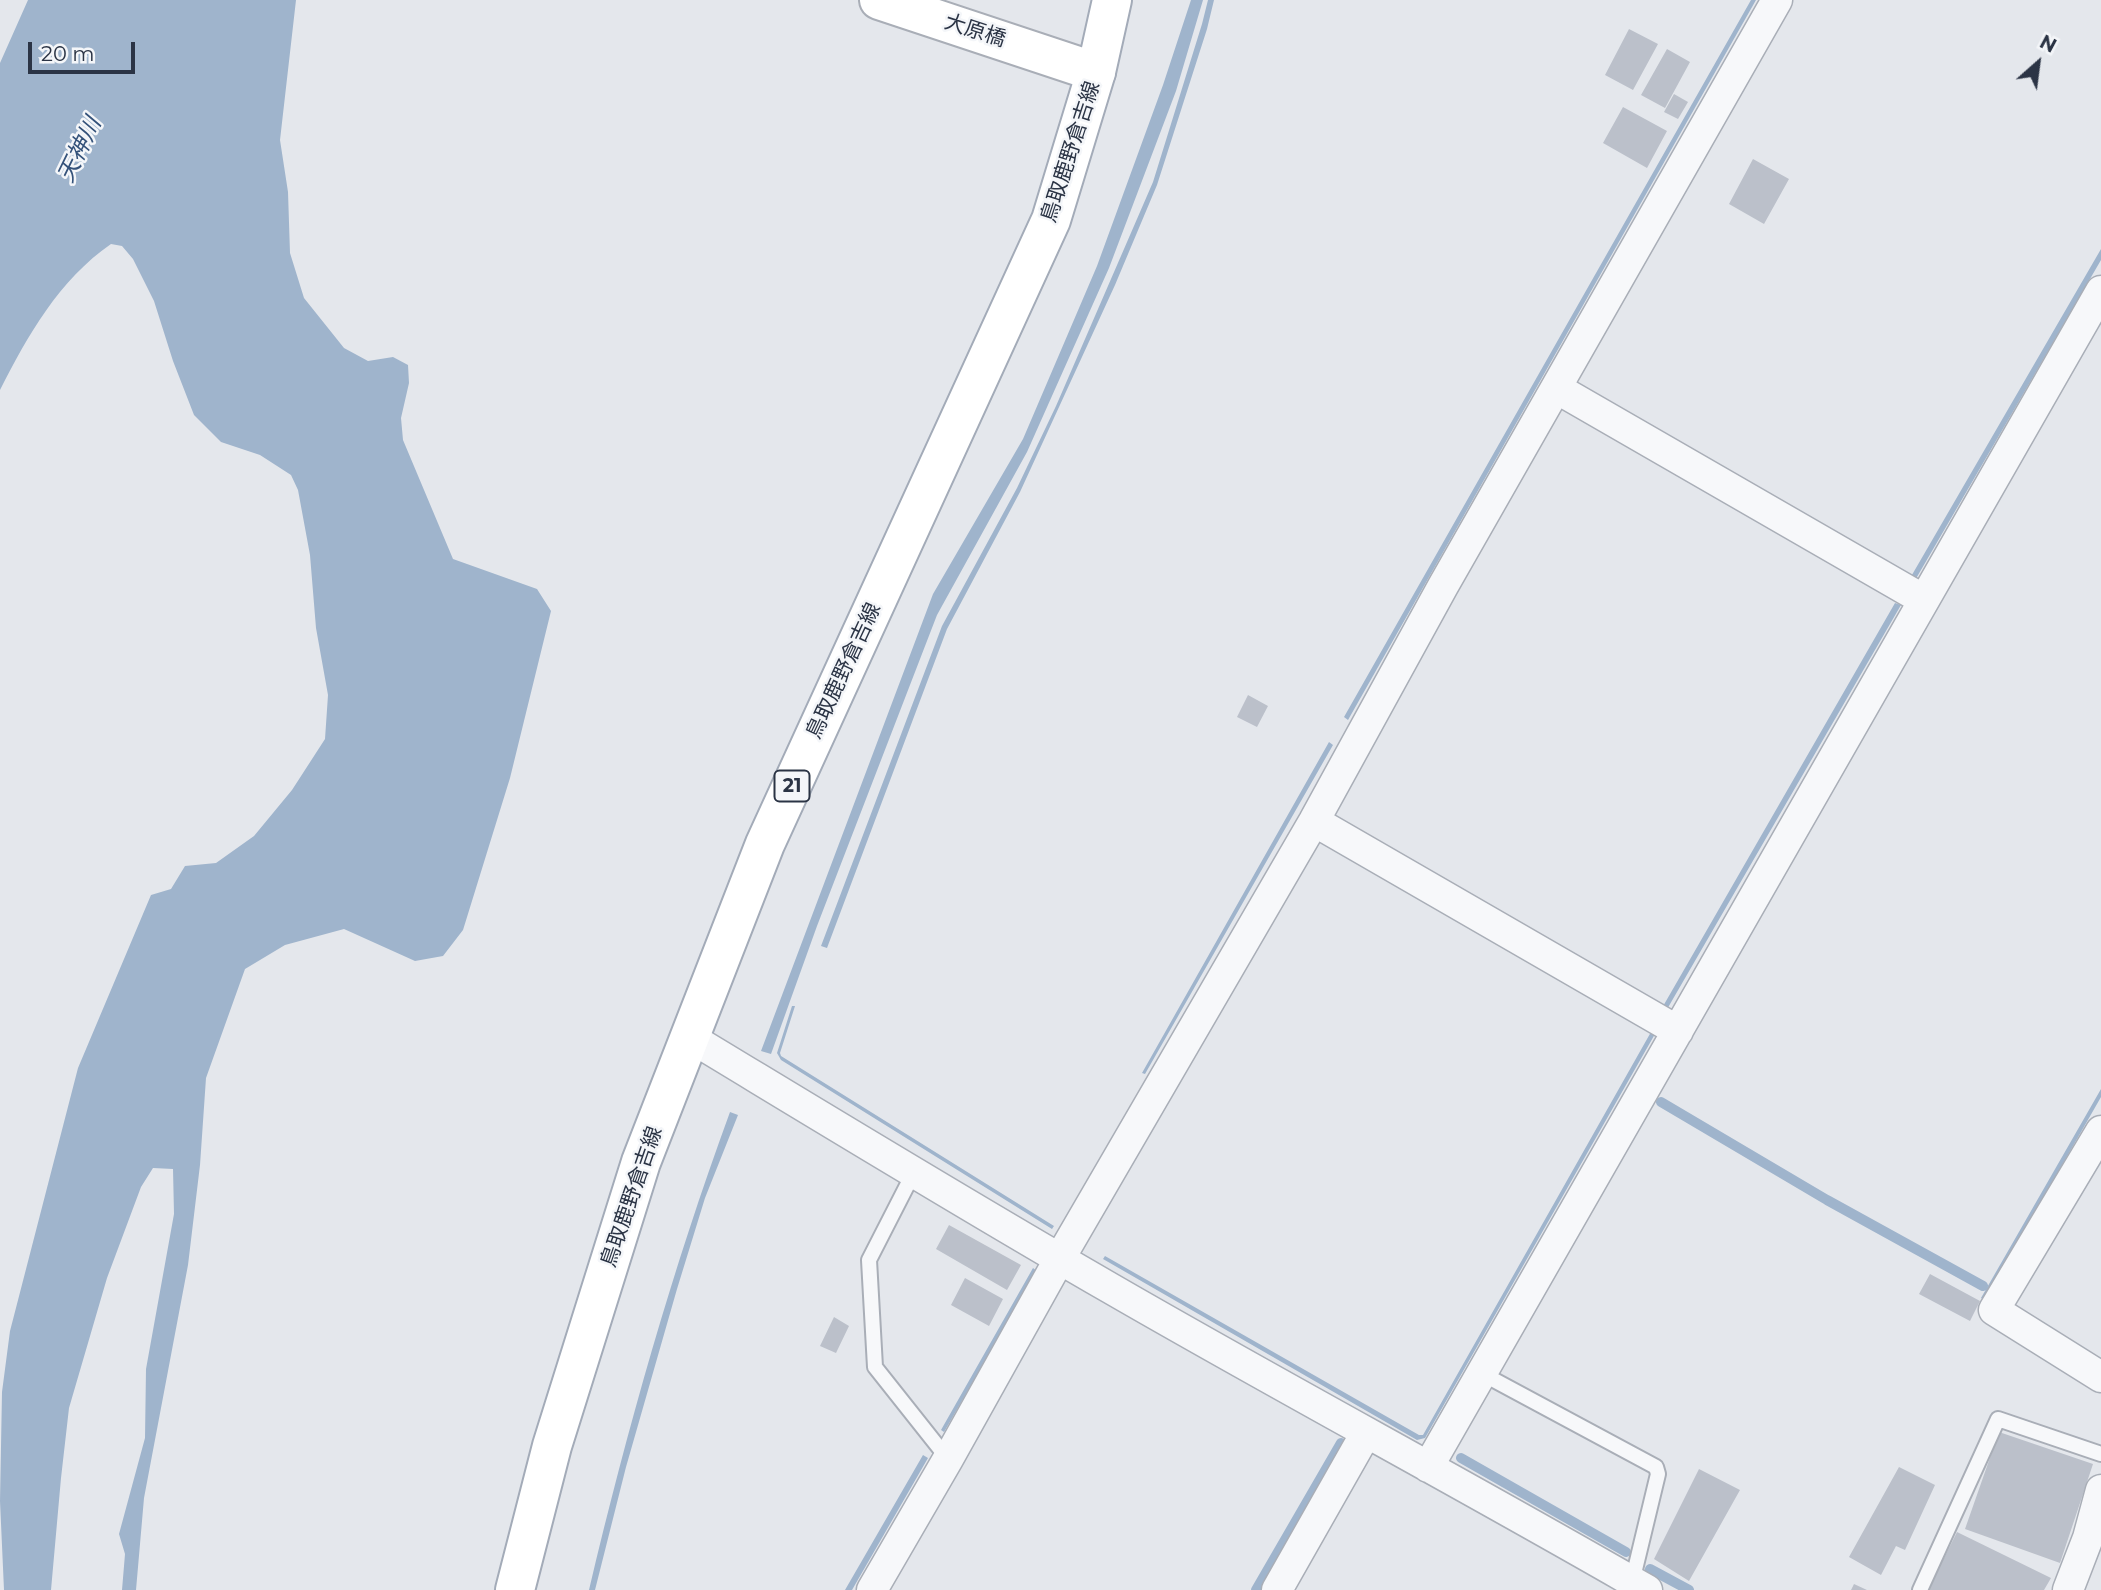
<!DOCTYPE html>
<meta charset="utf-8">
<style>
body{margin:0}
#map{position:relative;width:2101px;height:1590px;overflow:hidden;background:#e4e7ec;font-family:Montserrat,sans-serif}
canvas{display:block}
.north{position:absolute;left:2003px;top:28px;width:70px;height:70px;-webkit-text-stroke:5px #f4f6f9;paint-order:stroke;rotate:28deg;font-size:19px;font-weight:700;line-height:28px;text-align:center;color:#2b3445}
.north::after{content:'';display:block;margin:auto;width:24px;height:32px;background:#2b3445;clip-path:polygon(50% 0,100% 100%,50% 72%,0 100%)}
.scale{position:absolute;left:28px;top:42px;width:107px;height:32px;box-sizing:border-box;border:4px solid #2b3445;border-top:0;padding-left:9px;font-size:21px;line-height:24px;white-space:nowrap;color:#2b3445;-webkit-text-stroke:5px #f4f6f9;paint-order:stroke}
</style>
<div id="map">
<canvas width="2101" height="1590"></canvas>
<div class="north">N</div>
<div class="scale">20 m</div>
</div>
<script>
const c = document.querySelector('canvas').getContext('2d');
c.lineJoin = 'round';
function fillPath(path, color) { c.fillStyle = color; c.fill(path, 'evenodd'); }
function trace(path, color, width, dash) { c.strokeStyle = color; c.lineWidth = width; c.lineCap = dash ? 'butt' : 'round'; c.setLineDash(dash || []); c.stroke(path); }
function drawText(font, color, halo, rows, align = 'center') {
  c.font = font + ' Montserrat,"Noto Sans JP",sans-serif'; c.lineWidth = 5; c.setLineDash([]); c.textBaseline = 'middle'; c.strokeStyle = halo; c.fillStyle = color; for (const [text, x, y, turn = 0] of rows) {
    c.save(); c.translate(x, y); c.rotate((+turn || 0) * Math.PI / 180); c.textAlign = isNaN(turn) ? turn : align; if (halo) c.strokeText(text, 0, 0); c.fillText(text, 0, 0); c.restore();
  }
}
fillPath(new Path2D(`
 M 28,0 L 296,0 L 280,140 L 288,192 L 290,253 L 304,298 L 344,348 L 368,361 L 393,357 L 408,365 L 409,383 L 401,418 L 403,440 L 453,559 L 537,589 L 551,611 L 510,778 L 463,930 L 443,956 L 415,961 L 344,929 L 285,945 L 245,969 L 206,1078 L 200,1165 L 188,1265 L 144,1498 L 136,1590 L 122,1590 L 125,1554 L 119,1534 L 145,1438 L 146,1369 L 174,1214 L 173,1169 L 153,1168 L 141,1187 L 107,1278 L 69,1408 L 61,1478 L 51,1590 L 4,1590 L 0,1501 L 2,1392 L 10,1331 L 78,1068 L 151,895 L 171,889 L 185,866 L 216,863 L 254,836 L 292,790 L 325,739 L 328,695 L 316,628 L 310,555 L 298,490 L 291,475 L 260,455 L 221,442 L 194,415 L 173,361 L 154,301 L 133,259 L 122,246 L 111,244 C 59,280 28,335 0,390 L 0,63 Z
 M 1191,0 L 1203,0 L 1176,91 L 1109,268 L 1027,452 L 937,615 L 817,926 L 771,1054 L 761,1051 L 933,594 L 1023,439 L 1097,266 L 1163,85 Z
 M 1208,0 L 1214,0 L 1207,29 L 1157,185 L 1115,285 L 1020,492 L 947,629 L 827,948 L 821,946 L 942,626 L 1017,488 L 1056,406 L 1153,182 L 1202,24 Z
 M 1751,0 L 1756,0 L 1348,720 L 1344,717 Z
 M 2101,249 L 2101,260 L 1914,582 L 1909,580 Z
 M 1895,603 L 1901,605 L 1666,1011 L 1662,1008 Z
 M 1329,742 L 1333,745 L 1145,1074 L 1142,1073 Z
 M 792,1006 L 795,1006 L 780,1053 L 781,1056 L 1054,1226 L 1052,1229 L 781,1060 L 777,1053 Z
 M 1651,1032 L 1655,1034 L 1425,1438 L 1417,1440 L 1103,1259 L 1105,1256 L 1419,1435 L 1423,1435 Z
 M 2101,1089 L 2101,1097 L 1985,1300 L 1981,1298 Z
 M 730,1112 L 738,1115 L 705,1198 L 677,1289 L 626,1467 L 595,1590 L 589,1590 C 627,1429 673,1267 730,1112 Z
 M 1033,1268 L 1037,1271 L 944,1432 L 941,1430 Z
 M 923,1455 L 928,1458 L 852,1590 L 845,1590 Z`), '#9fb4cc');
trace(new Path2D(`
 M 1661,1102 L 1827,1200 L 1983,1286
 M 1461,1458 L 1626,1552
 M 1650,1569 L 1689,1590
 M 1256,1590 L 1341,1443`), '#9fb4cc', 10);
fillPath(new Path2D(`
 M 1629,29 L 1658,44 L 1633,90 L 1605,75 Z
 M 1667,49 L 1690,62 L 1665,108 L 1641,95 Z
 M 1674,94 L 1688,102 L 1678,119 L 1664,112 Z
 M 1623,107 L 1667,131 L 1647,168 L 1603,143 Z
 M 1753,159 L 1789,179 L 1764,224 L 1729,204 Z
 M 1248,695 L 1268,706 L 1257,727 L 1237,717 Z
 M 949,1225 L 1021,1265 L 1007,1290 L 936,1249 Z
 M 1930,1274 L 1980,1301 L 1970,1321 L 1919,1294 Z
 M 965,1278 L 1003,1299 L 989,1326 L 951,1305 Z
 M 834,1317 L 849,1326 L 836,1353 L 820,1346 Z
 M 1999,1432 L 2093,1464 L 2060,1563 L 1965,1529 Z
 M 1899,1467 L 1935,1485 L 1905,1550 L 1896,1546 L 1881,1575 L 1849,1557 Z
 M 1699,1469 L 1740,1490 L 1689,1581 L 1654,1559 Z
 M 1957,1532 L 2051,1578 L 2044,1590 L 1928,1590 Z
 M 1854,1584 L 1867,1590 L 1851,1590 Z`), '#bbc0ca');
const lane = new Path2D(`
 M 914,1172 L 869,1260 L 875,1367 L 948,1459
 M 1481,1373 L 1656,1467 L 1658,1474 L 1632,1582
 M 1920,1590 L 1998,1419 L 2101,1454`);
const street = new Path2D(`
 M 1556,388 L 1924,600
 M 1314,821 L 1678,1031
 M 691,1038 C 830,1122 969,1207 1110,1288 C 1288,1391 1469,1487 1647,1590
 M 2101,1131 L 1994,1310 L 2101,1377
 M 1428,1467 L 2101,291
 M 872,1590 L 948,1459 L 1060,1258 L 1314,821 L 1443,586 L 1777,0
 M 1277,1590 L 1366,1433
 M 2068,1590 L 2088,1538 L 2101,1490`);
const secondary = new Path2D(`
 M 879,0 L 1096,72`);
const primary = new Path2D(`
 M 515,1590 L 552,1446 L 641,1162 L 765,844 L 1051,220 L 1096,72 L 1112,0`);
trace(lane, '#a9aeb7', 18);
trace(street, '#a9aeb7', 33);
trace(secondary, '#a9aeb7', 42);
trace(primary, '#a3abb8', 42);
trace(lane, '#f7f8fa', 14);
trace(street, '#f7f8fa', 30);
trace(secondary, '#fff', 38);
trace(primary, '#fff', 38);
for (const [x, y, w] of [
 [792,786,35]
]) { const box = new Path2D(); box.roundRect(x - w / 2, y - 15.5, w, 31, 5); c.fillStyle = '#f4f6f9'; c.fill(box); trace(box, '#2b3445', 2); }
drawText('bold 19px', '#2b3445', null, [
 ["21",792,786]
]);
drawText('21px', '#2b3445', '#f4f6f9', [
 ["大原橋",975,31,18],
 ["鳥取鹿野倉吉線",1071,152,-72],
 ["鳥取鹿野倉吉線",844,671,-65],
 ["鳥取鹿野倉吉線",632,1197,-71]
]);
drawText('italic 23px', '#34527a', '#f4f6f9', [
 ["天神川",80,150,-64]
]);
</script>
